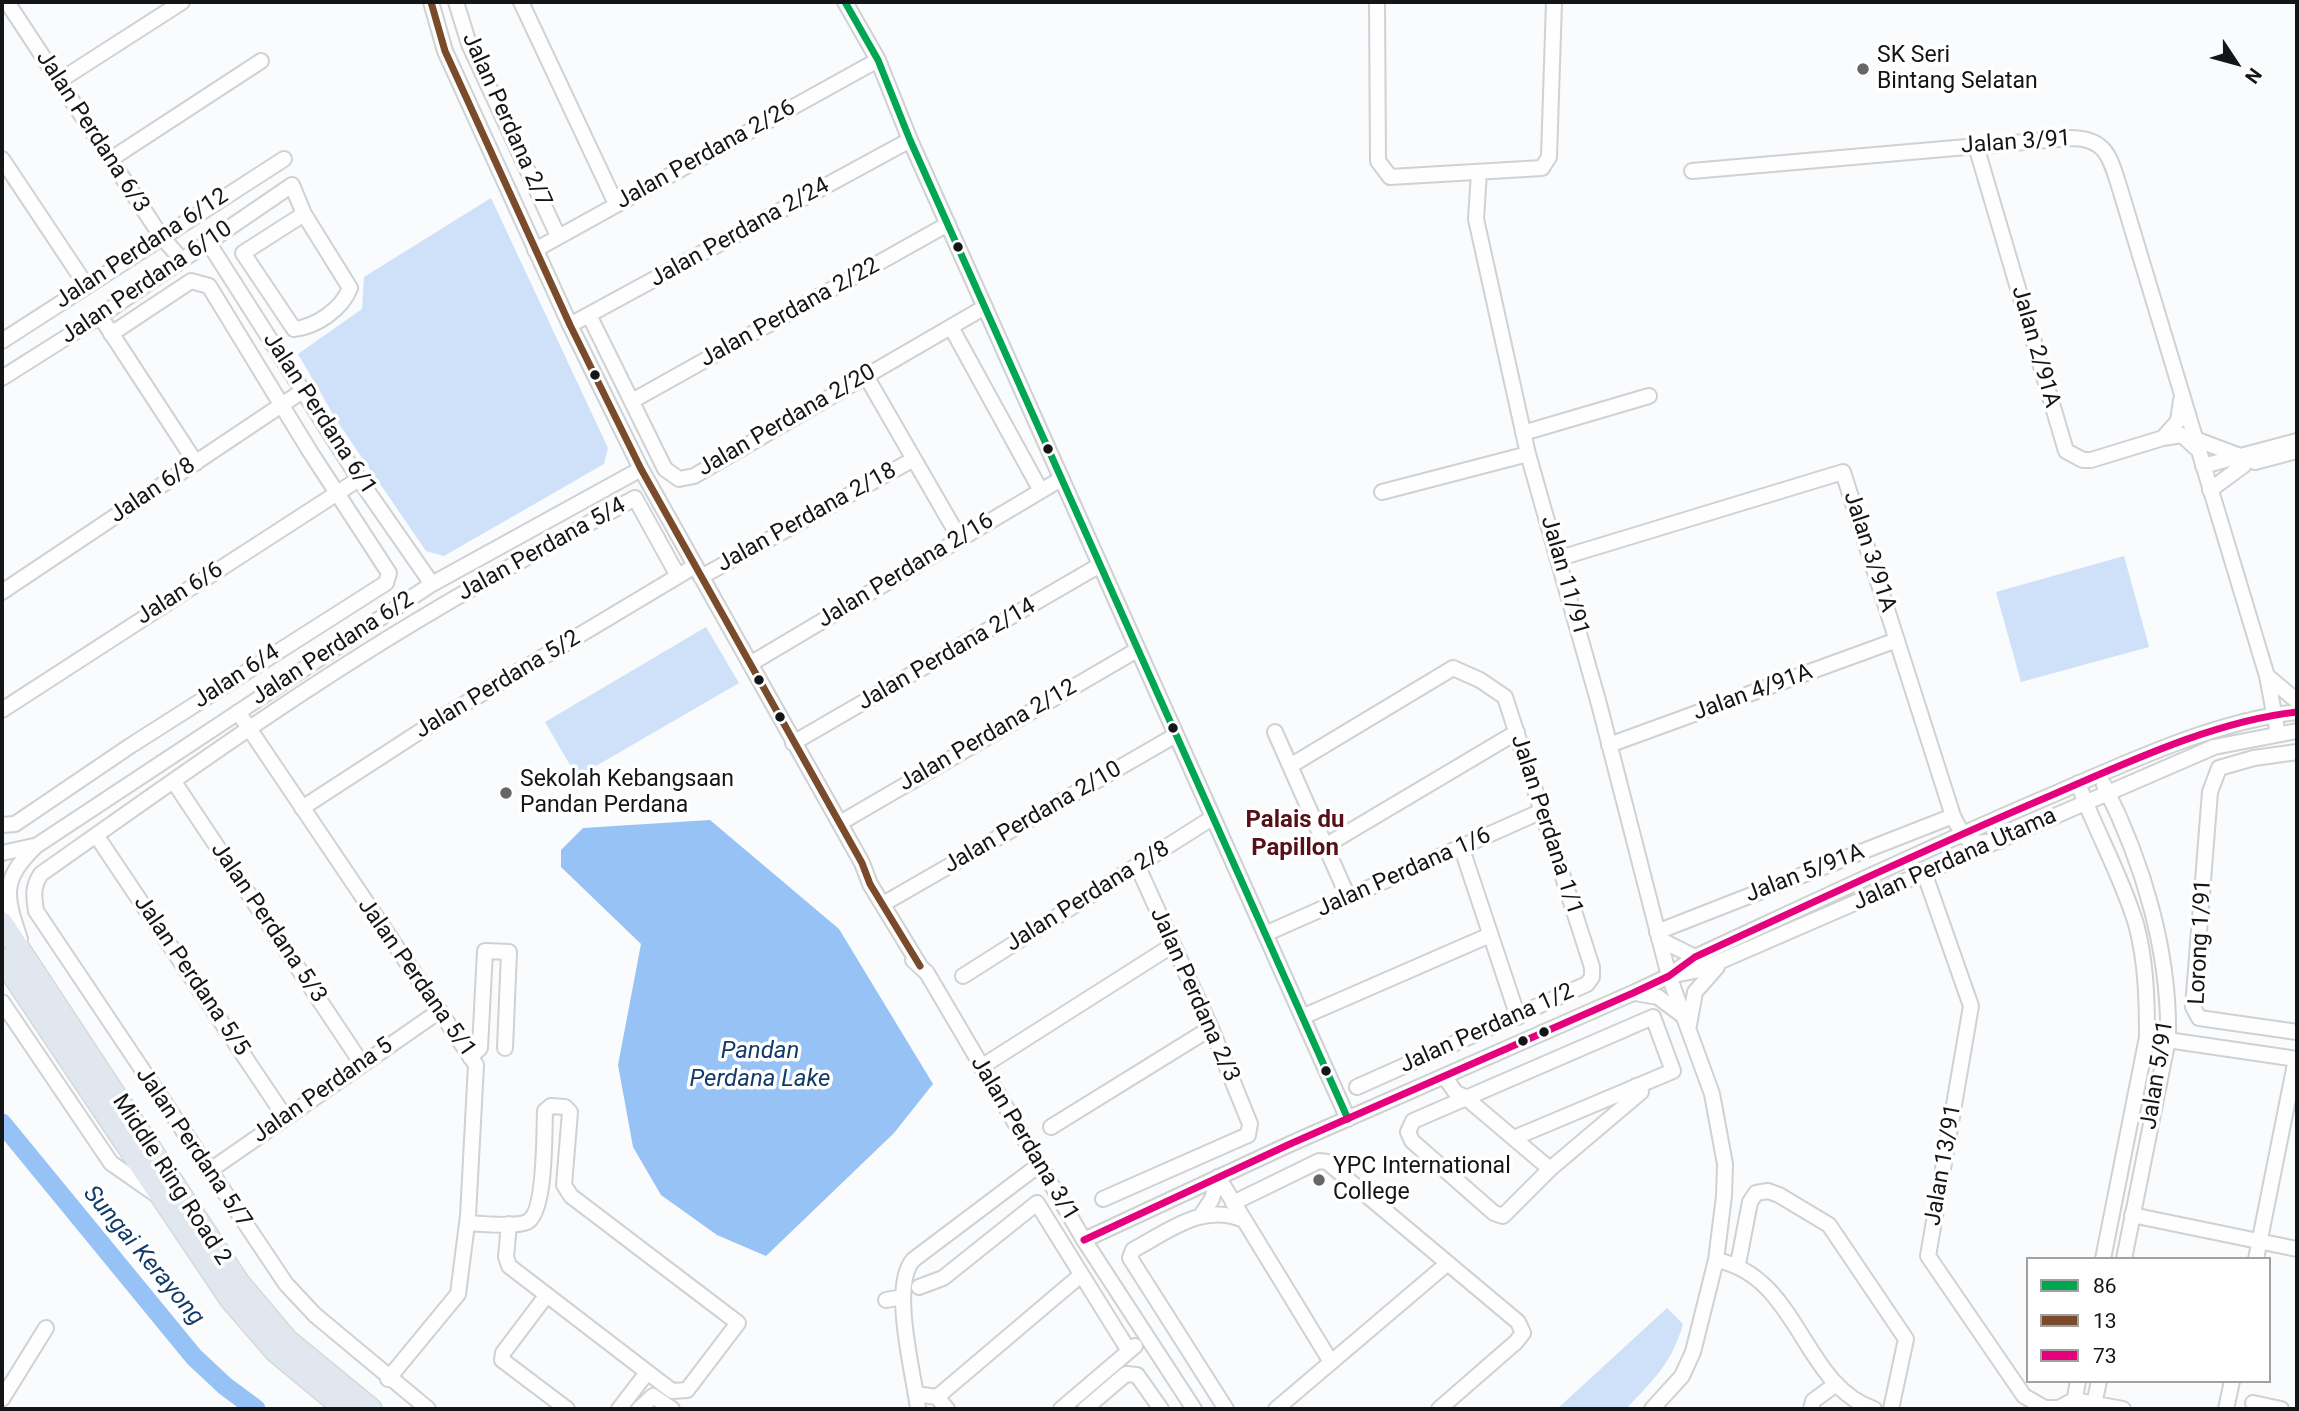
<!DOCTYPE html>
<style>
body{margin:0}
#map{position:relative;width:2299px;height:1411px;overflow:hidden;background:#f9fbfd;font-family:Roboto,sans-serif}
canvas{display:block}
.frame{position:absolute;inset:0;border:4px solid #141517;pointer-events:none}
.legend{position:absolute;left:2026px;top:1257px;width:245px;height:126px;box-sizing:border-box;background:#fff;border:2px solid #a1a1a2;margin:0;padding:9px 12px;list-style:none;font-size:21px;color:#141517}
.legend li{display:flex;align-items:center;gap:14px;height:35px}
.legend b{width:35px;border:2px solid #a1a1a2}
.north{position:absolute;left:2201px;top:28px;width:70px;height:70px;-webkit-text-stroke:5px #fff;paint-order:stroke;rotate:126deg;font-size:19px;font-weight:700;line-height:28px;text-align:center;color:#141517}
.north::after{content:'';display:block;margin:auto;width:24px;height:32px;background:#141517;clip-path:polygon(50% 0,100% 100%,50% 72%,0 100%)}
</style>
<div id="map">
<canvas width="2299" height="1411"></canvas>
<div class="frame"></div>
<ul class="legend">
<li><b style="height:9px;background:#00a651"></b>86</li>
<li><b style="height:9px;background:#7a4b2a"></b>13</li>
<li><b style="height:9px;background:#e5007d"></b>73</li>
</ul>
<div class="north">N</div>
</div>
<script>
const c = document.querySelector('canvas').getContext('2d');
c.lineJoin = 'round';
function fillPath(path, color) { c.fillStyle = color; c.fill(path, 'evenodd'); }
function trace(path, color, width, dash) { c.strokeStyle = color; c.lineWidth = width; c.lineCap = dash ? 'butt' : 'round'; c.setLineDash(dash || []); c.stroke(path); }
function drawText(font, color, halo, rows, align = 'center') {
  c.font = font + ' Roboto,sans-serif'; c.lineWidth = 7; c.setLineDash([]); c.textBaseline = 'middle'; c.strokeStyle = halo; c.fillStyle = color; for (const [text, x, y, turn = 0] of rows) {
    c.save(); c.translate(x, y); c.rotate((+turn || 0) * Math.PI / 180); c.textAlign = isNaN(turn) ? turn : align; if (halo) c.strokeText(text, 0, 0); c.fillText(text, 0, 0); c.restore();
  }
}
fillPath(new Path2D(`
 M 491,198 L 608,448 L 604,464 L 444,556 L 426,551 L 337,421 L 298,354 L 362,309 L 364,277 Z
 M 2124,556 L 2149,647 L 2021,682 L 1996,592 Z
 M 706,627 L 739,683 L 577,777 L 545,722 Z
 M 1667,1308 L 1683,1324 C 1672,1363 1653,1380 1626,1409 L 1557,1409 Z`), '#cee1f9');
fillPath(new Path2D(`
 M 710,820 L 839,929 L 933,1084 L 894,1133 L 766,1256 L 717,1235 L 661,1195 L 633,1147 L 618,1065 L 641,944 L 561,867 L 561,850 L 583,828 Z`), '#96c2f5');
trace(new Path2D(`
 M 2,1123 L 194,1357 L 225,1386 L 256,1409`), '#96c2f5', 19);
const minor = new Path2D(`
 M 7,2 L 161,236 L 181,259
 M 431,2 L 445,51 L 570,325 L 641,469 L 862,863 L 870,884 L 920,966
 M 456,2 L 469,44 L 558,236
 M 521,2 L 616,204
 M 845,2 L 878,60 L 910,140 L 1348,1119
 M 1377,2 L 1378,161 L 1390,177 L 1542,168 L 1549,157 L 1554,2
 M 59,81 L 182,2
 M 1976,146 L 2066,451 L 2083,460 L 2091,460 L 2163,438 L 2182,435 L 2196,448
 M 2,159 L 86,285
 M 111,159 L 261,61
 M 1692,171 L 2070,138 C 2107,138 2110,158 2120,189 L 2267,676 L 2278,734
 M 1479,172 L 1476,219 L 1528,454 L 1599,704 L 1669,976 L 1712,1094 L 1725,1164 L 1724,1196 L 1716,1260 L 1693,1352 L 1682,1376 L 1652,1409
 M 208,242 L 359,479 L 432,584
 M 535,250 L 878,60
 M 589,315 L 665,469 L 679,479 L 694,476 L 985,307
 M 100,316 L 196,463
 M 570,325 L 910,140
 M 951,327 L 1041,491
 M 2,341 L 284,159
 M 866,376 L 960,539
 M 2,378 L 100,316 L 292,185 L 304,214 L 350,288 C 342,309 316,327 294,329 L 243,253 L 304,214
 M 632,401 L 948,224
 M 1523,433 L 1649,396
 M 2163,438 L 2178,421 L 2181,400
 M 2195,439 L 2240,456
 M 2255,462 L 2297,451
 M 2203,466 L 2297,441
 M 2210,490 L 2244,465
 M 1382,492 L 1528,454
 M 1560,558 L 1843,472 L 1953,816 C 1967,845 1968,844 2000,841
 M 701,577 L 914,459
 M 2,592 L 304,390
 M 750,664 L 1061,479
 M 2267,676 L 2297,701
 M 2,710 L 359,479
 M 238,712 L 476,1065 L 468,1216 L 458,1294 L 388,1379
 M 1275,732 L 1348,897
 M 793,743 L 1100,565
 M 1609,745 L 1897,640
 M 2297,752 L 2254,758 L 2219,768 L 2210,792 L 2193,1007 L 2199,1018 L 2297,1032
 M 1290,766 L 1453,668 L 1480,680 L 1505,697 L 1592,967 L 1592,977 L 1587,984 L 1357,1087
 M 174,782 L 362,1064
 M 2078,783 C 2095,830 2122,877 2136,924 C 2146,961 2147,999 2147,1037 L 2103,1259
 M 2104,785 C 2143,862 2170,952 2168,1039 L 2124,1259
 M 302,808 L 436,721 L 695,566
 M 840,823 L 1137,650
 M 2,825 L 15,824 L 130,746 L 386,583 L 389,573 L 309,450 L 209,286 L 191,281 L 111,334
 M 96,835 L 285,1117
 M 1325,846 L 1517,732
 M 1462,849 L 1518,1017
 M 2,853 L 34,846
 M 1925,875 L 1971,1006 L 1928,1256 L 2024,1396 L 2045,1408 L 2059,1408
 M 890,900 L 1176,735
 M 1657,932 L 1953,816
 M 1265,934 L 1542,811
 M 20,939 C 5,895 1,880 36,846 L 432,584 L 641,469
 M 1659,939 L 1695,957
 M 913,960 L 927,973 L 1084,1240 L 1194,1409
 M 1674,975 L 1700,970 L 2214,747 L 2297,731
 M 963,976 L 1212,818
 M 1635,993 L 1658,997 L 1682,1015
 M 2,1002 L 111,1163 L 154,1193
 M 1302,1017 L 1490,935
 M 1689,1025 L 1695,992 L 1717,967
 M 2147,1037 L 2297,1059
 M 470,1057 L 480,1048 L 485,951 L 509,952 L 505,1048
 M 981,1067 L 1173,945
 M 1444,1076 L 1456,1093 L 1465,1097 L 1550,1169
 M 1051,1127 L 1211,1028
 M 1514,1138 L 1673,1071 L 1653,1017 L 1413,1121 L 1408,1132 L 1412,1141 L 1494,1213 L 1503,1216 L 1550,1169 L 1641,1092 L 1636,1086
 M 209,1171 L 438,1012
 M 1218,1177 L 1331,1362
 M 1103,1199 L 1248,1135 L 1250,1124 L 1211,1028 L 1137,865
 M 1233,1203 L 1319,1161 L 1327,1162 L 1518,1322 L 1523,1333 L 1516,1342 L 1439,1409
 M 1202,1214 L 1212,1199 L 1218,1177
 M 2132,1215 L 2297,1249
 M 468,1223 C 480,1224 516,1227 527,1222 C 546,1213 544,1133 545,1111 L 551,1106 L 565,1107 L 570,1112 L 564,1185 L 571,1196 L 738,1323 L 687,1390 L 672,1391 L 509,1266 L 506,1257 L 509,1224
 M 1084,1240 L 1290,1144 L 1633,993 L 1669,976 L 1695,957 C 1814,902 1932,846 2052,795 C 2128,762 2215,721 2297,712
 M 2256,1259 L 2296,1059
 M 1716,1260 C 1799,1276 1802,1385 1874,1409
 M 1738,1264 L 1750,1202 L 1756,1193 L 1768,1191 L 1779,1195 L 1829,1225 L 1906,1339 L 1891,1409
 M 919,1287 L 943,1278 L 1037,1203 L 1129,1351
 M 546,1296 L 503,1353 L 502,1360 L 567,1409
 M 886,1300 L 903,1297
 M 916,1394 L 937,1397 L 1081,1275
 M 937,1397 L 947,1409
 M 2,1399 L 46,1328
 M 2253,1403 L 2281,1409
 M 2059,1408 L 2074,1400 L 2123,1409
 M 2073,1408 L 2078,1381
 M 428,1409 L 315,1315 L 286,1284 L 36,911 C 34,897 32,887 41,874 C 170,783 299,690 435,610 C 500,571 568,535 635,498 L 678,576
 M 619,1409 L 646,1374
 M 639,1409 L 653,1396 L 672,1409
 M 918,1409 C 914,1374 890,1287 913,1260 L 1039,1165
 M 1061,1409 L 1135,1346
 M 1085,1409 L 1126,1374 L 1137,1375 L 1161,1409
 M 1226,1409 L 1130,1258 L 1133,1250 C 1169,1231 1203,1202 1244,1220
 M 1276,1409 L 1448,1263
 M 1811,1409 L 1813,1401 L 1836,1384
 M 2093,1409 L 2099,1381
 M 2226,1409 L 2232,1381`);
const highway = new Path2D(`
 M 2,923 L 239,1283 L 287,1340 L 371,1409
 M 2,959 L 231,1300 L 275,1351 L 345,1409`);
trace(minor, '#cfd1d3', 18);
trace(highway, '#d7d8d9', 24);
trace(minor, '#fefeff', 14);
trace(highway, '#e0e7ef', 21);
trace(new Path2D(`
 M 845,2 L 878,60 L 910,140 L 1348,1119`), '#00a651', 7);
trace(new Path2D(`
 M 431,2 L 445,51 L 570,325 L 641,469 L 862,863 L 870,884 L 920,966`), '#7a4b2a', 7);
trace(new Path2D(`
 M 1084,1240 L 1290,1144 L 1633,993 L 1669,976 L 1695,957 C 1814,902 1932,846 2052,795 C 2128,762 2215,721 2297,712`), '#e5007d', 7);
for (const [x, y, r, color] of [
 [1863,69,7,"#646668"],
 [958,247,6,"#141517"],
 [595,375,6,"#141517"],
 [1048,449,6,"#141517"],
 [759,680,6,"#141517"],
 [780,717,6,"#141517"],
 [1173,728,6,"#141517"],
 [506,793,7,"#646668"],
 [1544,1032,6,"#141517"],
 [1523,1041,6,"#141517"],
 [1326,1071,6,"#141517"],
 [1319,1180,7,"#646668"]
]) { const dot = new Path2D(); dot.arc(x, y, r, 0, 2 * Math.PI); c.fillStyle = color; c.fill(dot); trace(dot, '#fff', 2.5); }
drawText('23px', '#141517', '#fff', [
 ["SK Seri",1877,56],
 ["Bintang Selatan",1877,82],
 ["Sekolah Kebangsaan",520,780],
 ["Pandan Perdana",520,806],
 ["YPC International",1333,1167],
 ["College",1333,1193]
], 'left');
drawText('23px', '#141517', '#fff', [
 ["Jalan Perdana 2/7",506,120,66],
 ["Jalan Perdana 6/3",92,132,57],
 ["Jalan 3/91",2016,143,-4],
 ["Jalan Perdana 2/26",706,155,-29],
 ["Jalan Perdana 2/24",740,233,-29],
 ["Jalan Perdana 6/12",142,249,-33],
 ["Jalan Perdana 6/10",147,283,-34],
 ["Jalan Perdana 2/22",790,313,-29],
 ["Jalan 2/91A",2035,347,74],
 ["Jalan Perdana 6/1",319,414,57],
 ["Jalan Perdana 2/20",787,421,-30],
 ["Jalan 6/8",153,491,-34],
 ["Jalan Perdana 2/18",807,518,-29],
 ["Jalan Perdana 5/4",542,550,-29],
 ["Jalan 3/91A",1869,552,72],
 ["Jalan Perdana 2/16",906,571,-31],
 ["Jalan 11/91",1564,576,74],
 ["Jalan 6/6",180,594,-32],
 ["Jalan Perdana 6/2",333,649,-33],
 ["Jalan Perdana 2/14",947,655,-30],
 ["Jalan 6/4",237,677,-33],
 ["Jalan Perdana 5/2",498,685,-31],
 ["Jalan 4/91A",1753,693,-20],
 ["Jalan Perdana 2/12",988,736,-30],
 ["Jalan Perdana 2/10",1033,818,-30],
 ["Jalan Perdana 1/1",1546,825,72],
 ["Jalan Perdana Utama",1955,860,-24],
 ["Jalan Perdana 1/6",1404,873,-24],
 ["Jalan 5/91A",1805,874,-21],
 ["Jalan Perdana 2/8",1088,897,-32],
 ["Jalan Perdana 5/3",268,923,56],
 ["Lorong 1/91",2201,942,-87],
 ["Jalan Perdana 5/5",191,976,56],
 ["Jalan Perdana 5/1",416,978,55],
 ["Jalan Perdana 2/3",1194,995,66],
 ["Jalan Perdana 1/2",1487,1029,-24],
 ["Jalan 5/91",2158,1075,-81],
 ["Jalan Perdana 5",323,1091,-35],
 ["Jalan Perdana 3/1",1024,1139,59],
 ["Jalan Perdana 5/7",193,1148,56],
 ["Jalan 13/91",1944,1165,-80],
 ["Middle Ring Road 2",171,1180,57]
]);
drawText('bold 24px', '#551019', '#fff', [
 ["Palais du",1295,821],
 ["Papillon",1295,849]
]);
drawText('italic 24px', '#123b6a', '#fff', [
 ["Pandan",760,1052],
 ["Perdana Lake",760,1080],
 ["Sungai Kerayong",143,1256,50]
]);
</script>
